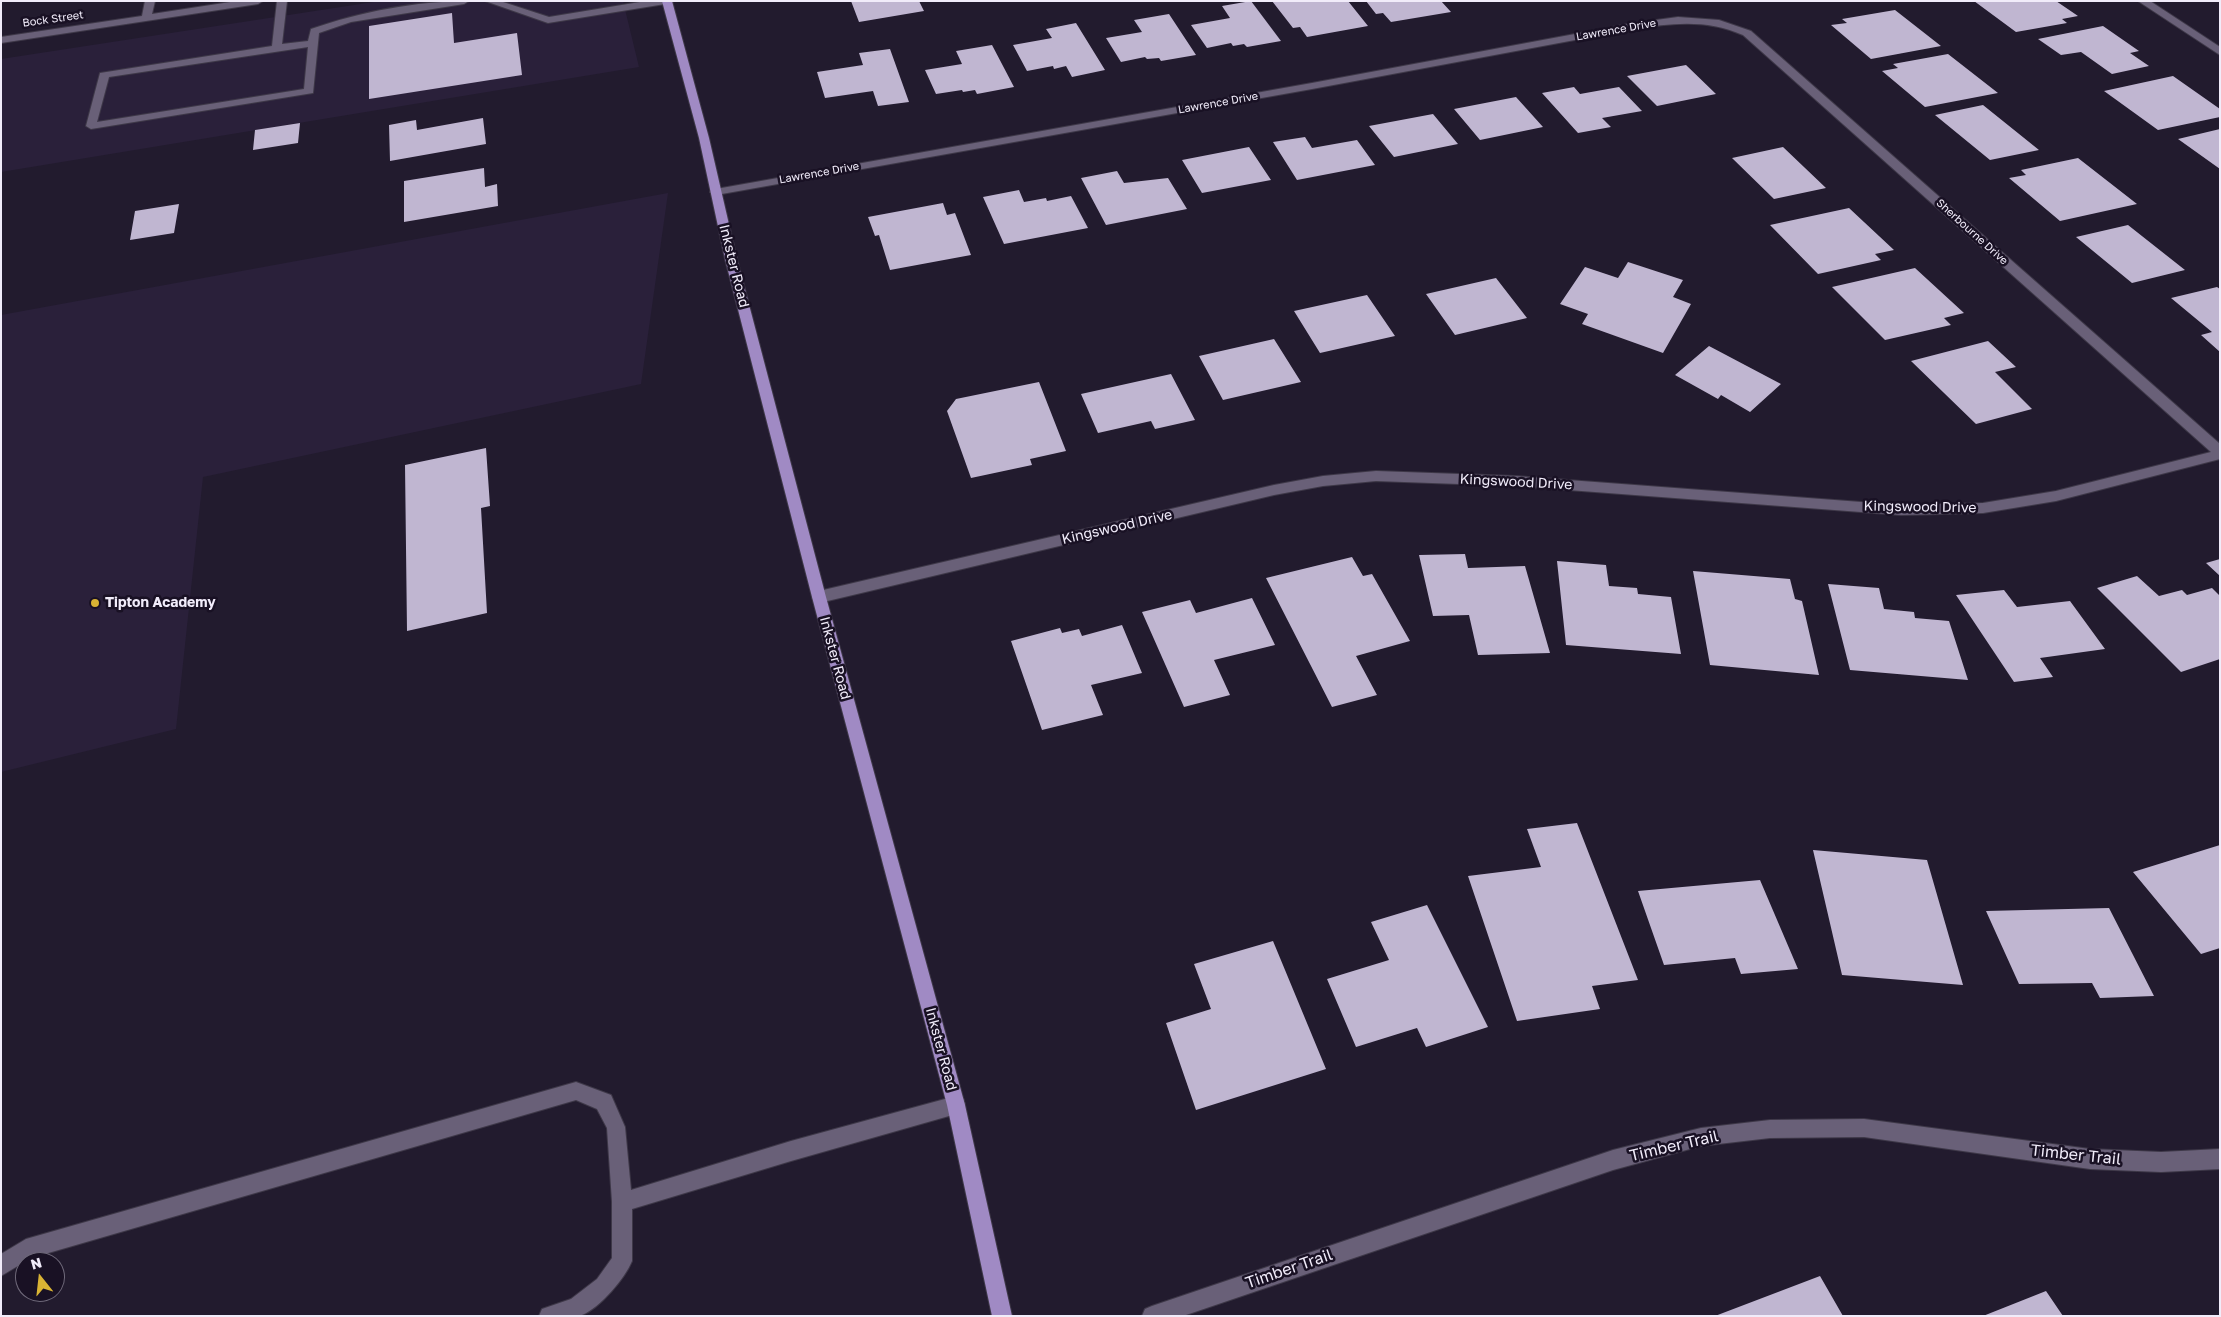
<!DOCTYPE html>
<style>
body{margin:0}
#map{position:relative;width:2221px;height:1317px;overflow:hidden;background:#221b2e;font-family:"Golos Text",sans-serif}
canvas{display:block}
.frame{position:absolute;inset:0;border:2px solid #f1ecfa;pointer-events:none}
.north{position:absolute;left:15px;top:1252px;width:50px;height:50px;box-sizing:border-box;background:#191124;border:1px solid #6f697a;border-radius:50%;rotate:344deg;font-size:14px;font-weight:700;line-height:20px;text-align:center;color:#f1ecfa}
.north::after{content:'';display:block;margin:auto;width:18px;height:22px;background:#d9b334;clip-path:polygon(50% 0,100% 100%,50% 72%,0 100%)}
</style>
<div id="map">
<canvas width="2221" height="1317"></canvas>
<div class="frame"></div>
<div class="north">N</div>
</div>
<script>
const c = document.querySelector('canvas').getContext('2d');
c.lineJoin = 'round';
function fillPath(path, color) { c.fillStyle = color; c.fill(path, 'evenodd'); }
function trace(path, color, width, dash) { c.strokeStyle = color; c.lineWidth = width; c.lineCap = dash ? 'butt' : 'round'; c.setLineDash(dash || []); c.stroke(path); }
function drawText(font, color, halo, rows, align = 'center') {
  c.font = font + ' "Golos Text",sans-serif'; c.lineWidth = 5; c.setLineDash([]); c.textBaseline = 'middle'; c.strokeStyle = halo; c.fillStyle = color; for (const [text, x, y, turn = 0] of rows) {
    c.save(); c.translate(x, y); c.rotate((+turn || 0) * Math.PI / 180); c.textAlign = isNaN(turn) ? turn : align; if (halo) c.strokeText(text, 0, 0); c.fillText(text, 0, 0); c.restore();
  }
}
fillPath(new Path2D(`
 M 380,1 L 623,1 L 639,67 L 1,172 L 1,59 Z
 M 668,193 L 641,384 L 203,477 L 176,729 L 1,772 L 1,315 Z`), '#2a203a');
fillPath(new Path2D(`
 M 851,1 L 919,1 L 924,11 L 859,22 Z
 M 1251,1 L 1281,41 L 1247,47 L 1244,44 L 1233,46 L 1231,43 L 1207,48 L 1191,25 L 1230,18 L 1222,6 Z
 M 1272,1 L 1348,1 L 1368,26 L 1307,37 L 1300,27 L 1293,28 Z
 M 1366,1 L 1441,1 L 1451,12 L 1391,22 L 1383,13 L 1376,14 Z
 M 1974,1 L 2056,1 L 2078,16 L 2062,19 L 2067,23 L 2016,32 Z
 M 1895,10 L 1941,46 L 1871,59 L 1831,25 L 1847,23 L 1842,19 Z
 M 452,13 L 454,43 L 517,33 L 522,75 L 369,99 L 369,26 Z
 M 1169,14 L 1196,55 L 1161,61 L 1159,58 L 1147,59 L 1145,57 L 1121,62 L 1106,38 L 1142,32 L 1134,20 Z
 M 1076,23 L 1105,70 L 1072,77 L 1066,66 L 1054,69 L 1053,66 L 1027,71 L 1013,45 L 1052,38 L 1046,29 Z
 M 2103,26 L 2139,51 L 2130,53 L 2149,66 L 2112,74 L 2081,52 L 2061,55 L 2038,39 Z
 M 992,45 L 1014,87 L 977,94 L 975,90 L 963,92 L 962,90 L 936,94 L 925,70 L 962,64 L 956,51 Z
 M 890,49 L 909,102 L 878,106 L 873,91 L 825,98 L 817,72 L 863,65 L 859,53 Z
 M 1948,54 L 1998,93 L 1925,107 L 1882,71 L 1898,68 L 1893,64 Z
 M 1686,65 L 1716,94 L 1657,106 L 1627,76 Z
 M 2173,76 L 2220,109 L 2220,117 L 2158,130 L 2104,91 Z
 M 1574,87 L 1580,94 L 1619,87 L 1642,111 L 1602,118 L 1611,127 L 1578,133 L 1542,93 Z
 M 1516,97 L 1543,127 L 1480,140 L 1454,109 Z
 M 1983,105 L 2039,150 L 1990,160 L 1935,115 Z
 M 1433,114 L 1458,144 L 1394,157 L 1369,126 Z
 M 483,118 L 486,144 L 390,161 L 389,125 L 416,120 L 417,130 Z
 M 300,123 L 298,143 L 253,150 L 255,130 Z
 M 2220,129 L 2220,169 L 2178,139 Z
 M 1305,137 L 1312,148 L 1357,140 L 1375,165 L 1297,180 L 1273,142 Z
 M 1249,147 L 1271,180 L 1202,193 L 1182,160 Z
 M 1783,147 L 1826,188 L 1774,199 L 1732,158 Z
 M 2078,158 L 2137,204 L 2060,221 L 2009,178 L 2026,175 L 2021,170 Z
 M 484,168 L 485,187 L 497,184 L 498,206 L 404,222 L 404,181 Z
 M 1117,171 L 1124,183 L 1168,178 L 1187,209 L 1106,225 L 1081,178 Z
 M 1019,190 L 1024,202 L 1046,198 L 1047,201 L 1071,196 L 1088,228 L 1004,244 L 983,197 Z
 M 943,203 L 947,215 L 955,213 L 971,255 L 890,270 L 879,235 L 875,236 L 868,217 Z
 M 179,204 L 174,233 L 130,240 L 135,211 Z
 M 1849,208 L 1894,250 L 1875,254 L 1881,260 L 1818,274 L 1770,225 Z
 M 2128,225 L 2185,270 L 2132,283 L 2076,237 Z
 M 1628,262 L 1683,280 L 1673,297 L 1691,304 L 1663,353 L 1582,324 L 1588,314 L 1560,304 L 1585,267 L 1618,278 Z
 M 1915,268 L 1964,313 L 1944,318 L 1951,325 L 1885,340 L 1832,287 Z
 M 1496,278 L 1527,318 L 1455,335 L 1426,294 Z
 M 2217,287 L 2220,289 L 2220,352 L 2201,335 L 2212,332 L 2171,298 Z
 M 1367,295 L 1395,336 L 1320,353 L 1294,311 Z
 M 1274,339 L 1301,382 L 1223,400 L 1199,356 Z
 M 1988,341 L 2016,367 L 1995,372 L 2032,409 L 1976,424 L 1911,361 Z
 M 1709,346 L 1781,384 L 1750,412 L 1721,395 L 1718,399 L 1675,375 Z
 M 1171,374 L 1195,420 L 1155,429 L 1151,421 L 1098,433 L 1081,394 Z
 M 1039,382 L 1066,451 L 1030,459 L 1032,465 L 971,478 L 947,411 L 956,399 Z
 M 486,448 L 490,506 L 481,508 L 487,613 L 407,631 L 405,465 Z
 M 1465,554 L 1468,568 L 1525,566 L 1550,653 L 1478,655 L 1469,615 L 1433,616 L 1419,555 Z
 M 1352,557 L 1363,576 L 1372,574 L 1410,641 L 1356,656 L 1377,695 L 1332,707 L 1266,578 Z
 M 2220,559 L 2220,576 L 2206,563 Z
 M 1557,561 L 1606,565 L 1609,586 L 1637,588 L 1638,594 L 1671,597 L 1681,654 L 1566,645 Z
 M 1693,571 L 1790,579 L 1795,599 L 1802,601 L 1819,675 L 1710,665 Z
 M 2137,576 L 2159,596 L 2182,590 L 2187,595 L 2212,588 L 2220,596 L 2220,659 L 2181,672 L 2097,588 Z
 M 1828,584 L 1879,588 L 1884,609 L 1914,612 L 1915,618 L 1949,621 L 1968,680 L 1850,670 Z
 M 2004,590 L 2017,607 L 2070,601 L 2105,649 L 2040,658 L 2053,677 L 2014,682 L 1956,595 Z
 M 1252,598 L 1275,645 L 1214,660 L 1230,695 L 1184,707 L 1142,612 L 1190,600 L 1196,613 Z
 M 1122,625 L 1142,673 L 1091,685 L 1103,715 L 1042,730 L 1011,641 L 1060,628 L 1062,633 L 1079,629 L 1082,636 Z
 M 1577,823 L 1638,980 L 1592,986 L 1600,1009 L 1517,1021 L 1468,876 L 1541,867 L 1527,829 Z
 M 2220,845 L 2220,948 L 2201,954 L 2133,872 Z
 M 1813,850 L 1927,860 L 1963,985 L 1842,975 Z
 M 1760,880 L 1798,969 L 1741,974 L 1735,958 L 1664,965 L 1638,891 Z
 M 1427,905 L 1488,1027 L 1426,1047 L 1417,1028 L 1356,1047 L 1327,979 L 1389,960 L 1371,922 Z
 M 2109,908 L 2154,996 L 2100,998 L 2092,983 L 2019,984 L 1986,911 Z
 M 1273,941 L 1326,1069 L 1196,1110 L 1166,1023 L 1211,1009 L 1194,964 Z
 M 1820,1276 L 1843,1316 L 1715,1316 Z
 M 2046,1291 L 2063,1316 L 1983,1316 Z`), '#c0b6d1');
const minor = new Path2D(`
 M 145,1 L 155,1 L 152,14 L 237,1 L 263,1 L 258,4 L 1,43 L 1,37 L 142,16 Z
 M 277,1 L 287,1 L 282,44 L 308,41 L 311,29 C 360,12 416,1 469,1 L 464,4 L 351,22 L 319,33 L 313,93 L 91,129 L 86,126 L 100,73 L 272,46 ZM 308,47 L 304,89 L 97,122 L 109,77 Z
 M 485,1 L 500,1 L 549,17 L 646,1 L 670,1 L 665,4 L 548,23 Z
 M 2138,1 L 2150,1 L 2220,47 L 2220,55 Z
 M 1678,17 L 1719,20 L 1751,31 L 2220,444 L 2220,459 L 2056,501 L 1983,513 L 1901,515 L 1515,486 L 1376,481 L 1323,486 L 1274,495 L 819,603 L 814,601 L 812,597 L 814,593 L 819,591 L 1274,485 L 1323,476 L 1376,471 L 1515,476 L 1901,505 L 1983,503 L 2056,491 L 2211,452 L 1743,35 C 1707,19 1672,23 1634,29 L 1312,89 L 716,195 L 710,192 L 716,189 L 1312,83 L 1634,23 Z
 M 576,1082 L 611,1095 L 625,1127 L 631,1190 L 791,1141 L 956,1096 L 963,1098 L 965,1105 L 963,1112 L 956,1114 L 791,1161 L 632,1209 L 632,1261 C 625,1278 600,1308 582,1315 C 570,1317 551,1316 539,1316 L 542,1309 L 571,1299 L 597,1279 L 612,1258 L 612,1202 L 607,1128 L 597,1109 L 576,1100 L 31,1258 L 1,1276 L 1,1254 L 26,1239 Z
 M 1864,1119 L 2090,1149 L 2161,1152 L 2220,1149 L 2220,1169 L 2161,1172 L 2090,1169 L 1864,1137 L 1770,1138 L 1701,1146 L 1613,1170 L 1183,1316 L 1142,1316 L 1145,1309 L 1152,1306 L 1613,1150 L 1701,1128 L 1770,1120 Z`);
const major = new Path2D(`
 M 662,1 L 672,1 L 709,138 L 737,259 L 826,597 L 965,1105 L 1012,1316 L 992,1316 L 947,1105 L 812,597 L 725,259 L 699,138 Z`);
trace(minor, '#3e3848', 2);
trace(major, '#3e3848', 2);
fillPath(minor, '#696078');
fillPath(major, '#a08ac4');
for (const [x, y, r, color] of [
 [95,603,5,"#d9b334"]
]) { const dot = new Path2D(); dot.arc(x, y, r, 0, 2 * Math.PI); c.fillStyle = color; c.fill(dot); trace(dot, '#191124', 2); }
drawText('11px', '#f1ecfa', '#191124', [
 ["Bock Street",53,19,-8],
 ["Lawrence Drive",1616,30,-10],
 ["Lawrence Drive",1218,103,-10],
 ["Lawrence Drive",819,173,-10],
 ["Sherbourne Drive",1972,232,42]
]);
drawText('14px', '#f1ecfa', '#191124', [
 ["Inkster Road",734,266,76],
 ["Kingswood Drive",1516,482,3],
 ["Kingswood Drive",1920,507,1],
 ["Kingswood Drive",1117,527,-13],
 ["Inkster Road",835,658,75],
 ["Inkster Road",941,1049,75]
]);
drawText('bold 14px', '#f1ecfa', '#191124', [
 ["Tipton Academy",105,603]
], 'left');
drawText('16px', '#f1ecfa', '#191124', [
 ["Timber Trail",1674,1146,-13],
 ["Timber Trail",2076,1155,6],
 ["Timber Trail",1289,1269,-19]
]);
</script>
